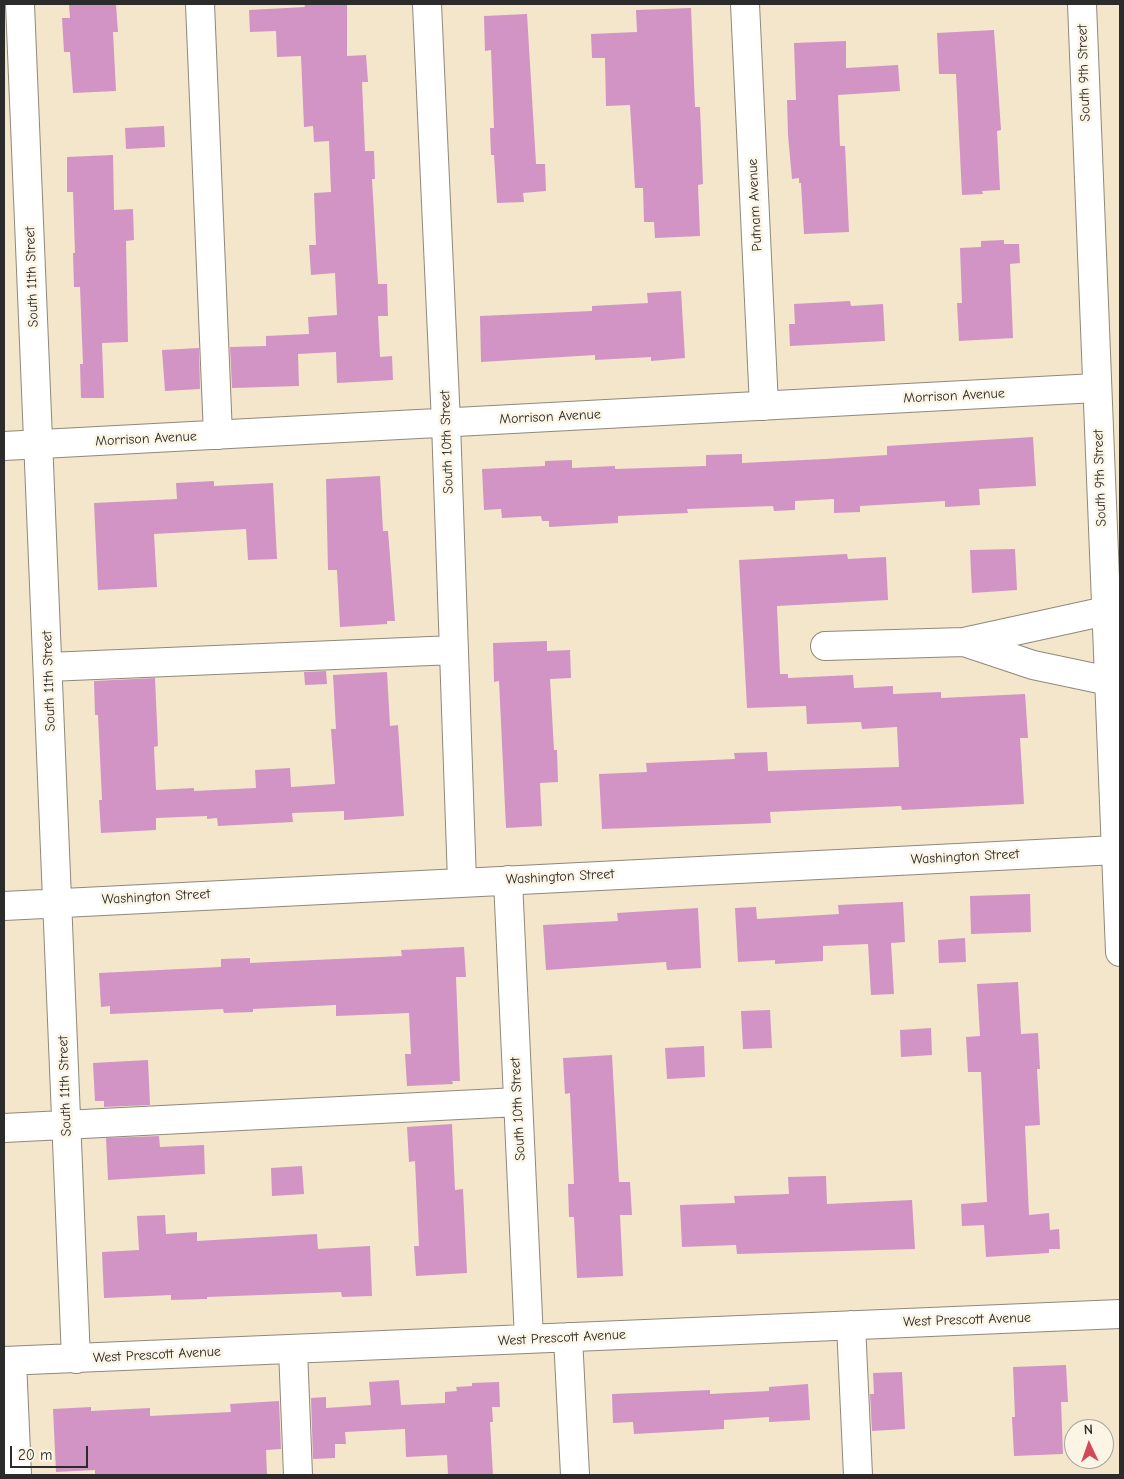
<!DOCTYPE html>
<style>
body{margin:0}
#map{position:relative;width:1124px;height:1479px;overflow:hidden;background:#f3e6cb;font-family:"Comic Neue",sans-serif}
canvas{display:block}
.frame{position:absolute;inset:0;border:5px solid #2b2b2b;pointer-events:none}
.north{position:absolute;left:1064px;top:1419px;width:50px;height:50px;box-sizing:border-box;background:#fcf5e5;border:1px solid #a8a49b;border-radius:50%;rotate:357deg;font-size:14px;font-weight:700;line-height:20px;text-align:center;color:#2b2b2b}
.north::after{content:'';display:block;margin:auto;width:18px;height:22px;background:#d1495b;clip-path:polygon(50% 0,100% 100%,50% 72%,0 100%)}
.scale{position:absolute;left:10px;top:1446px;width:78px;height:22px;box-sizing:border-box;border:2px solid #2b2b2b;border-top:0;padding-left:6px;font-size:15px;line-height:18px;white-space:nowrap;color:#2b2b2b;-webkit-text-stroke:4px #fcf5e5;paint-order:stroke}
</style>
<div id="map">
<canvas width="1124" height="1479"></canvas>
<div class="frame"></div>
<div class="north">N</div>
<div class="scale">20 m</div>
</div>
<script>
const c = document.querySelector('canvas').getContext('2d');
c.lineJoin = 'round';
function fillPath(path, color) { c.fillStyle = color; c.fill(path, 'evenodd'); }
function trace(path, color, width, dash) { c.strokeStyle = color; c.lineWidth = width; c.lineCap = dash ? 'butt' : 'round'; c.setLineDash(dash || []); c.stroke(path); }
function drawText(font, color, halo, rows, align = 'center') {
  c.font = font + ' "Comic Neue",sans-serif'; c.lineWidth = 5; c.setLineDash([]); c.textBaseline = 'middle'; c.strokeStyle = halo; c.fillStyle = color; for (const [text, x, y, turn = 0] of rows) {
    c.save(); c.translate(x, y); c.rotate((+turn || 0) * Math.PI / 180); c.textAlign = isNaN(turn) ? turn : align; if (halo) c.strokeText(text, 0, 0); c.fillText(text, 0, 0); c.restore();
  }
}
fillPath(new Path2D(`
 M 69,4 L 116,4 L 118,32 L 113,32 L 116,91 L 73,93 L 70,52 L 64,52 L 62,18 L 70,18 Z
 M 304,4 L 347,4 L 347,56 L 366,55 L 368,82 L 362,82 L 365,151 L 374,151 L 375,179 L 372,179 L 378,284 L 387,284 L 388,316 L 378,316 L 380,357 L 392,356 L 393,380 L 337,383 L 336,352 L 298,354 L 299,386 L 232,388 L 230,347 L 266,346 L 266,336 L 309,334 L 308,317 L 337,315 L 335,273 L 311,275 L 309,245 L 316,245 L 314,193 L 331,192 L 329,141 L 314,142 L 313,126 L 304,127 L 301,56 L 277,57 L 276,31 L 250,32 L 249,10 L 305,7 Z
 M 691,8 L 695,107 L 700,107 L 703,184 L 698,185 L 700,236 L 655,238 L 654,222 L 644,222 L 643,188 L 635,188 L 630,105 L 606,106 L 605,58 L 592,58 L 591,34 L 637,32 L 636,10 Z
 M 527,14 L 536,164 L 545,164 L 546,191 L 523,193 L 524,202 L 497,203 L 494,155 L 491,155 L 490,128 L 494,128 L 491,50 L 485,51 L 484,16 Z
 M 994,30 L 1001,130 L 997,131 L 1000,190 L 982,191 L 983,194 L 962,195 L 956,74 L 939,74 L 937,33 Z
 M 846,41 L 846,68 L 898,65 L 900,91 L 838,95 L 840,146 L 845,146 L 849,232 L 804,234 L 801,183 L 799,183 L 799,178 L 792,179 L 788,135 L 787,100 L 796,100 L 794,43 Z
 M 164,126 L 165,147 L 126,149 L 125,128 Z
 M 113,155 L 114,210 L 133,209 L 134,240 L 126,241 L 128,342 L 102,343 L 104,398 L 81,398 L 80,364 L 83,364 L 80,287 L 74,287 L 73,253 L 75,253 L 73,192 L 67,192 L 67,157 Z
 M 1004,240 L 1004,244 L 1019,244 L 1020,263 L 1010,264 L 1013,338 L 959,341 L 957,303 L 962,303 L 960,248 L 981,247 L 981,241 Z
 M 681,291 L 685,358 L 651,361 L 651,357 L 595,360 L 595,355 L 481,362 L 480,316 L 592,311 L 592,306 L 648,303 L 647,293 Z
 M 850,301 L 851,306 L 883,304 L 885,341 L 790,346 L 789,324 L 795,324 L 794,304 Z
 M 199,348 L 200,389 L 165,391 L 162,350 Z
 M 1033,437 L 1036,486 L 979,489 L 980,505 L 945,507 L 945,501 L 860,506 L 860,512 L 834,513 L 834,499 L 795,501 L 795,510 L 774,511 L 773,506 L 687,509 L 688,513 L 618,516 L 618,523 L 549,527 L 549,521 L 542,521 L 541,516 L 502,518 L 501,509 L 484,510 L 482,469 L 545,466 L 545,461 L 572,460 L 572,468 L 615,466 L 615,469 L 706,466 L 706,455 L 742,454 L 742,463 L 825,459 L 887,455 L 887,446 Z
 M 380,476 L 383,531 L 388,531 L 395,621 L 387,621 L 387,624 L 340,627 L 337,570 L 328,570 L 326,479 Z
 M 214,481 L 214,486 L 273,483 L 277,559 L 248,560 L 246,529 L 154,534 L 157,587 L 98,590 L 94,503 L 177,499 L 176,483 Z
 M 1015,549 L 1017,590 L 972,593 L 970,550 Z
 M 847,554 L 848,559 L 886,557 L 888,600 L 777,606 L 780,674 L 788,674 L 788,678 L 853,675 L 854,688 L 893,686 L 893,694 L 941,692 L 941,698 L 1025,694 L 1028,738 L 1020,738 L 1024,804 L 902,810 L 901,806 L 770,812 L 771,823 L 602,829 L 599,774 L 647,772 L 646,763 L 735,759 L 734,753 L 767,752 L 768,771 L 899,767 L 897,727 L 862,729 L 861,722 L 807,724 L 806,706 L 747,708 L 739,560 Z
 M 547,641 L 547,651 L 570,650 L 571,678 L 550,679 L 554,750 L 557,750 L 558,782 L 540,783 L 542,826 L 506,828 L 499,681 L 494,682 L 493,643 Z
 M 326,671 L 327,684 L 305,685 L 304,672 Z
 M 387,672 L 390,726 L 398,725 L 404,816 L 344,820 L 344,811 L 292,813 L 293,822 L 218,826 L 217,818 L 207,819 L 207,816 L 156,818 L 156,830 L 101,833 L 99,800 L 102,800 L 98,715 L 95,715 L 94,681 L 155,678 L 158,746 L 154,747 L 156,790 L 194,788 L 194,791 L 256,788 L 255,770 L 290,768 L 291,787 L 335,784 L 331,729 L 336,729 L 333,675 Z
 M 1030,894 L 1031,932 L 971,934 L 970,896 Z
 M 903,902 L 905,942 L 891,943 L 894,994 L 871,995 L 868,944 L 823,946 L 823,961 L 775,964 L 775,960 L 738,962 L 735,908 L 756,907 L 757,919 L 839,914 L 838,905 Z
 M 698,908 L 701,968 L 667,970 L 666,962 L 546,970 L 543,925 L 618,921 L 617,913 Z
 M 965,938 L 966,962 L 939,963 L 938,940 Z
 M 464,947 L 466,977 L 456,977 L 460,1081 L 452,1081 L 453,1084 L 407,1086 L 405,1054 L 411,1054 L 409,1013 L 336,1016 L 336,1005 L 253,1009 L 253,1012 L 224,1013 L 223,1009 L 110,1014 L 110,1006 L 101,1007 L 99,973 L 221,967 L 221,959 L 250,958 L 250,963 L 402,956 L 401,950 Z
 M 1018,982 L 1021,1034 L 1038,1033 L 1040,1069 L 1037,1069 L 1040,1125 L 1025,1126 L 1029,1215 L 1049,1213 L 1050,1230 L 1059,1229 L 1060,1249 L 1049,1249 L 1049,1253 L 986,1257 L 984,1225 L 962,1226 L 961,1204 L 987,1202 L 981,1072 L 968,1072 L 966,1037 L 980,1036 L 977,984 Z
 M 770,1010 L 772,1048 L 743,1049 L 741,1011 Z
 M 931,1028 L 932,1055 L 901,1057 L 900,1030 Z
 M 704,1046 L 705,1077 L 667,1079 L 665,1048 Z
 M 612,1055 L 619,1182 L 630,1182 L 632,1215 L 620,1215 L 623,1276 L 577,1278 L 574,1217 L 569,1217 L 568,1184 L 574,1184 L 570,1093 L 565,1094 L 563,1058 Z
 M 148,1060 L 150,1105 L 104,1107 L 104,1101 L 95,1101 L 93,1063 Z
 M 452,1124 L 455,1190 L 463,1189 L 467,1273 L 416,1276 L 414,1246 L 419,1246 L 415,1161 L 409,1162 L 407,1127 Z
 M 159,1136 L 160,1147 L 204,1145 L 205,1174 L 108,1180 L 106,1138 Z
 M 302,1166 L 304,1194 L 272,1196 L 271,1168 Z
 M 826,1176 L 827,1204 L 912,1200 L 915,1249 L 737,1254 L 736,1245 L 682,1247 L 680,1205 L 735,1203 L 734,1196 L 789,1194 L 788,1177 Z
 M 165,1215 L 166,1234 L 197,1232 L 197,1241 L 317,1234 L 318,1249 L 370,1246 L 372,1296 L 342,1297 L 341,1292 L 207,1297 L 207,1299 L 171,1300 L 171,1295 L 104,1298 L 102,1252 L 139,1250 L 137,1216 Z
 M 1066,1365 L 1068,1402 L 1061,1402 L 1063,1454 L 1014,1456 L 1012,1417 L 1015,1417 L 1013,1367 Z
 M 902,1372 L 905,1429 L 872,1431 L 870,1394 L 874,1394 L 873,1373 Z
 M 399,1380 L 401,1405 L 445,1403 L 445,1392 L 457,1391 L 456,1387 L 472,1386 L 472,1383 L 499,1382 L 500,1407 L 492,1407 L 493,1422 L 490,1422 L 493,1475 L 448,1475 L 447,1455 L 406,1457 L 405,1429 L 345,1432 L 346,1444 L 335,1444 L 335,1458 L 313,1459 L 311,1398 L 326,1397 L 326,1408 L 371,1405 L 369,1382 Z
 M 808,1384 L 810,1420 L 769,1422 L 769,1417 L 724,1420 L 724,1429 L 634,1434 L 633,1422 L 613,1423 L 612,1394 L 710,1390 L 710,1394 L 769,1391 L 769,1387 Z
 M 279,1401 L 281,1449 L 266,1450 L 267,1475 L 95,1475 L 95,1470 L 56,1472 L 53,1409 L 91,1407 L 91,1411 L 150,1408 L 150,1416 L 231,1412 L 230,1404 Z`), '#d194c5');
const minor = new Path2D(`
 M 20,4 L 76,1359
 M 200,4 L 218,435
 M 427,4 L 446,423 L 462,881
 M 745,4 L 764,406
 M 4,446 L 1096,388
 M 964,642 L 1033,665 L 1109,681
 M 825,646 L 964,642 L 1106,611
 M 48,667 L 454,650
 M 508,880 L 529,1339
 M 4,906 L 1116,850
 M 4,1128 L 518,1102
 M 851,1325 L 858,1475
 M 568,1337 L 575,1475
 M 293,1349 L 298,1475
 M 4,1361 L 1120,1314
 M 12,1361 L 17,1475`);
const major = new Path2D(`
 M 1082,4 L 1120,952`);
trace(minor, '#8f887b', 30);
trace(major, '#8f887b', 30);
trace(minor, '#fff', 28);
trace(major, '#fff', 28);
drawText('14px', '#2b2b2b', '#fcf5e5', [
 ["South 9th Street",1084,73,-92],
 ["Putnam Avenue",755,205,-93],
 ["South 11th Street",32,277,-92],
 ["Morrison Avenue",954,396,-3],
 ["Morrison Avenue",550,417,-3],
 ["Morrison Avenue",146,439,-3],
 ["South 10th Street",447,442,-92],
 ["South 9th Street",1100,478,-92],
 ["South 11th Street",49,681,-92],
 ["Washington Street",965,857,-3],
 ["Washington Street",560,877,-3],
 ["Washington Street",156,897,-3],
 ["South 11th Street",65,1086,-92],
 ["South 10th Street",518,1109,-93],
 ["West Prescott Avenue",967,1320,-2],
 ["West Prescott Avenue",562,1338,-3],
 ["West Prescott Avenue",157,1355,-3]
]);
</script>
